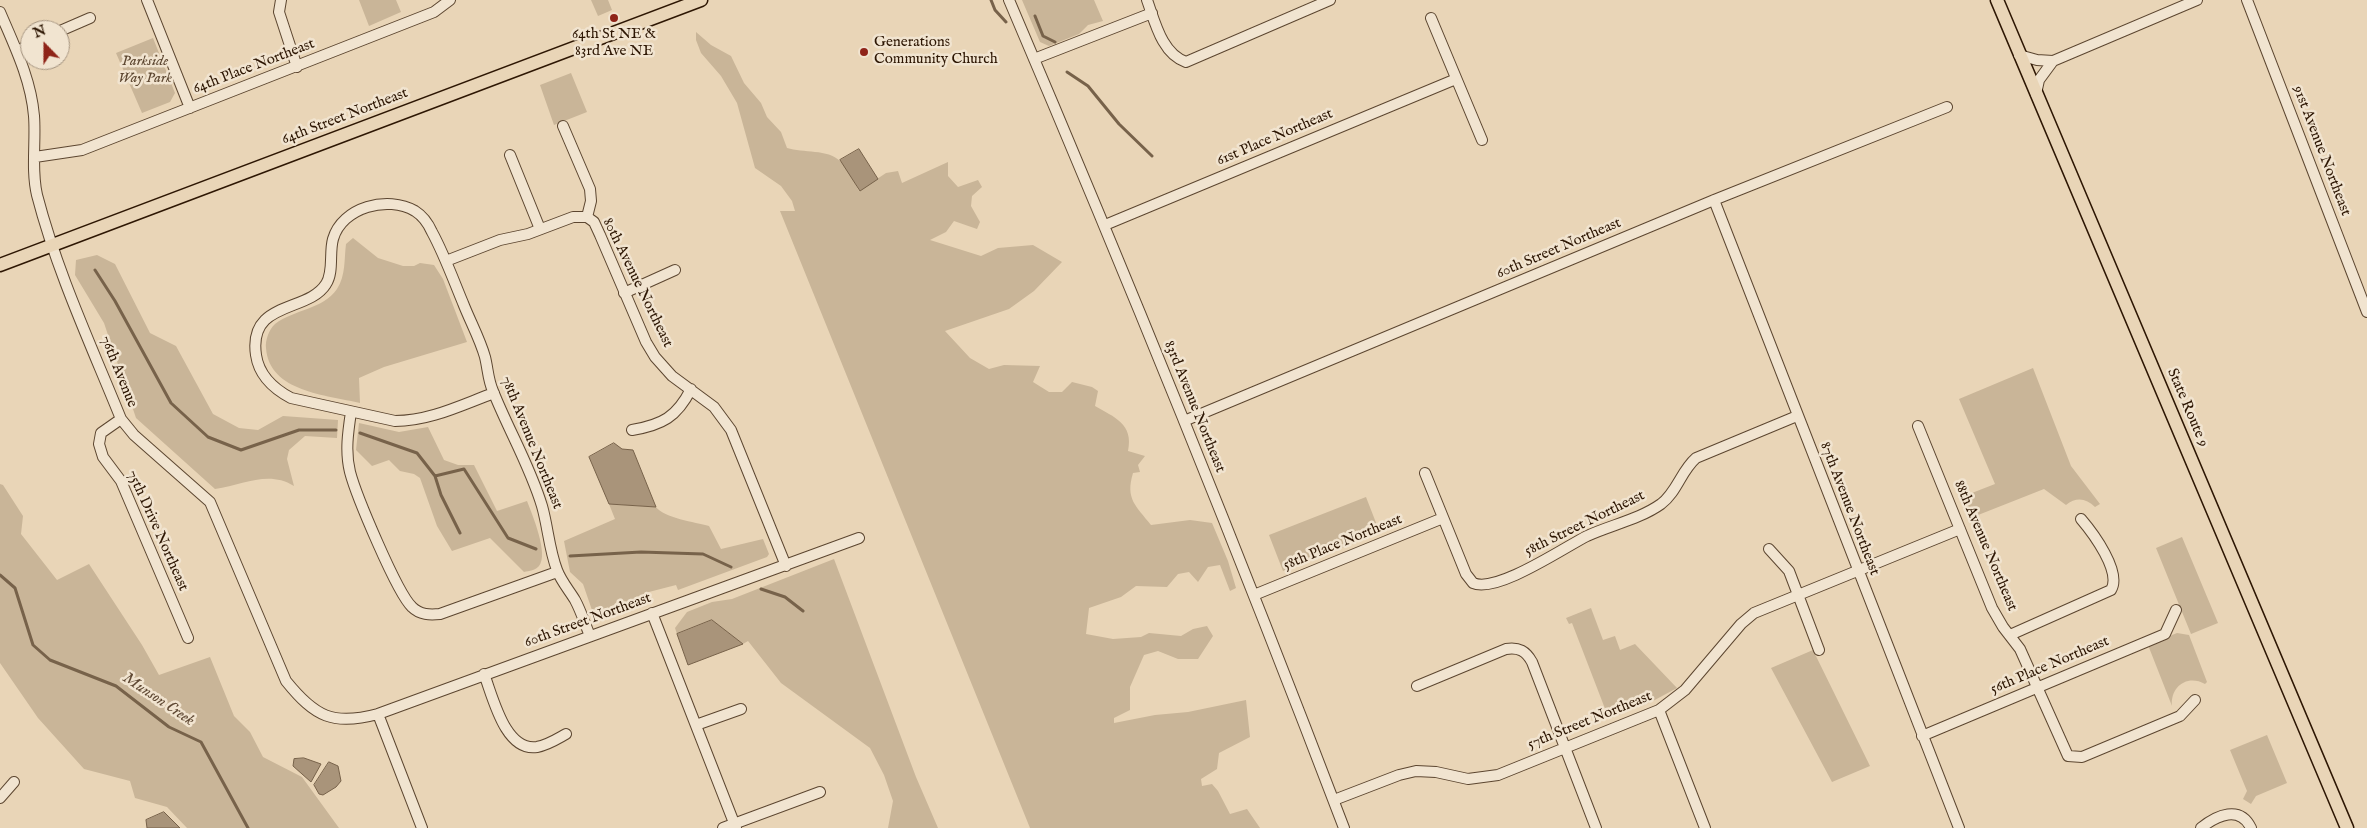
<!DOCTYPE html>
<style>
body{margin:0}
#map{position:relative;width:2367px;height:828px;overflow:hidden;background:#e9d5b7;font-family:"IM FELL English",serif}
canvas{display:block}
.north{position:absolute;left:20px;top:20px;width:50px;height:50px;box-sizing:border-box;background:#f1e4d0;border:1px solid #a3927e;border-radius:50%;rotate:338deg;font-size:14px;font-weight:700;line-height:20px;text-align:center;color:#2d1603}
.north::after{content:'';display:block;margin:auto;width:18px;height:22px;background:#8f2418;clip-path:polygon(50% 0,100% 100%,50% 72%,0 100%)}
</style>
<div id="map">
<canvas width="2367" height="828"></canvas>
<div class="north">N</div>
</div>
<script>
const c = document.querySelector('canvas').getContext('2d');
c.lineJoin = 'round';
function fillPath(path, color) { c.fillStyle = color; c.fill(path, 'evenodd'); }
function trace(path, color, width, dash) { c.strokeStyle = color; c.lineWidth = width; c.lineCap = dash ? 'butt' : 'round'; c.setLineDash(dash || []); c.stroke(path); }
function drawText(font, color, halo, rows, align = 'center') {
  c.font = font + ' "IM FELL English",serif'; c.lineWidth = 5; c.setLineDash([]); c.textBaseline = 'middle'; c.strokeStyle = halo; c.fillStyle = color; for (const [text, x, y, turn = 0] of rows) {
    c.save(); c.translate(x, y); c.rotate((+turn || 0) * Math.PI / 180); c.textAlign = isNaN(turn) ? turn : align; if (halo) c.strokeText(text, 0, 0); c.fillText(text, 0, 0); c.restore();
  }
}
fillPath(new Path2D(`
 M 359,0 L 396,0 L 401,12 L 369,26 Z
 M 591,0 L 608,0 L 612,10 L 598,16 Z
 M 1022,0 L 1094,0 L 1103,21 L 1088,25 L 1079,34 L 1049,46 L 1040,42 Z
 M 696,32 L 711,45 L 731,56 L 744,83 L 761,103 L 767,117 L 781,132 L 787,148 C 803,153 828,149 840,161 C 848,167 854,182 859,191 L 886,173 L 898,171 L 902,183 L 948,162 L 948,176 L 958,187 L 978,180 L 982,187 L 972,196 L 971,206 L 980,222 L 977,229 L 954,221 L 946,232 L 930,240 L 981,256 L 998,248 L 1033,245 L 1062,262 L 1034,291 L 1009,309 L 945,331 L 970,358 L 989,369 L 1004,365 L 1040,366 L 1033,382 L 1049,392 L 1062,392 L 1072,382 L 1092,387 L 1098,391 L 1095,406 C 1114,417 1134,424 1128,451 L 1145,456 L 1138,465 L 1140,472 L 1133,473 C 1125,499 1136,506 1151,525 L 1190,520 L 1212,523 L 1228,561 L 1236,588 L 1230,591 L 1220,565 L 1208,567 L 1198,582 L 1189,572 L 1178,574 L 1167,587 L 1136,586 L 1121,597 L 1089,608 L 1086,634 L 1113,639 L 1141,637 L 1149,633 L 1181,636 L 1193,629 L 1207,626 L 1213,636 L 1198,659 L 1178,659 L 1158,651 L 1144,655 L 1130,687 L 1130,710 L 1114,718 L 1114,723 L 1155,715 L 1188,712 L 1246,700 L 1250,737 L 1219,753 L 1217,769 L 1201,779 L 1202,786 L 1212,784 L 1218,791 L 1230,814 L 1247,809 L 1260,828 L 1030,828 L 780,211 L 795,211 L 792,201 L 781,186 L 755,168 L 737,103 L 721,76 L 701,53 L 696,40 Z
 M 153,38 L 175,93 L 170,102 L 142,113 L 116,53 Z
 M 571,73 L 587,112 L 554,125 L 540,85 Z
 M 353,238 L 378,258 L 403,266 L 414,266 L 420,263 L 434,265 L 443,279 L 467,342 L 384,367 L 359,378 L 360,403 C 327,395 269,392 266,348 C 265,341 269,329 275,324 C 295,309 322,310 337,289 C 346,275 344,259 346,244 Z
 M 97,255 L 115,264 L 150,333 L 176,346 L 213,414 L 239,428 L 258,430 L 283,416 L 338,420 L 337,438 L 305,436 L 289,450 L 287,459 L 294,486 C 268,470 244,485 215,489 L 136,418 L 104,323 L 75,275 L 76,260 Z
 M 2033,368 L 2071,466 L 2100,504 L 2095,507 C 2086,498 2076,497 2066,505 L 2044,489 L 1968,519 L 1959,498 L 1995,484 L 1959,399 Z
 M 359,423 L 399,432 L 428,427 L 444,460 L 458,465 L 474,465 L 497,511 L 527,501 C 532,514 549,554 539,566 C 536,570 529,571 524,572 L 490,538 L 452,551 L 437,526 L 420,478 L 414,474 L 400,471 L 389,460 L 372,466 L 356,450 Z
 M 0,484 L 3,485 L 23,516 L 21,534 L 57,580 L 89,564 L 142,645 L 159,675 L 210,657 L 234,716 L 250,732 L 263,757 L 302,777 L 339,828 L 187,828 L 167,807 L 135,798 L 130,781 L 84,769 L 38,718 L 0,663 Z
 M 1366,497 L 1380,533 L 1283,571 L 1269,535 Z
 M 609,504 L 656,507 C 664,518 695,522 709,526 L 721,549 L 763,539 L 769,554 L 767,557 L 678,590 L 676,585 L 645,593 L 648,602 L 606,618 L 593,613 L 583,584 L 570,572 L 564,541 L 615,519 Z
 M 2182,537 L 2218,623 L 2191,634 L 2156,548 Z
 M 834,559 L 916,777 L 938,828 L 888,828 L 893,801 L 884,775 L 870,748 L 781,683 L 748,641 L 743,644 L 712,620 L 677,634 L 675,628 L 687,612 L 712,602 L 732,599 Z
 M 1591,608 L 1603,640 L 1615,636 L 1620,650 L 1635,644 L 1677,688 L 1651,702 L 1609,719 L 1572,623 L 1569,624 L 1566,618 Z
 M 2177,633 L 2189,635 L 2207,682 L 2205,684 C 2188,674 2170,686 2172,706 L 2148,645 Z
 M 1813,650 L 1870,766 L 1832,782 L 1771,668 Z
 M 2267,735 L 2287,783 L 2256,796 L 2251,804 L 2243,799 L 2247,791 L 2230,750 Z`), '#c9b598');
const water = new Path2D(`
 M 859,149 L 878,179 L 860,191 L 840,160 Z
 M 614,443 L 622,449 L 633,450 L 656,507 L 609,504 L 589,457 Z
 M 712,620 L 743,644 L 688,665 L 677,634 Z
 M 304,758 L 321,764 L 311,782 L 293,766 L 294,759 Z
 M 329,762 L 338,766 L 341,781 L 336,787 L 323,795 L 319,794 L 314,785 Z
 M 164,812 L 180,828 L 147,828 L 146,820 Z`);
fillPath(water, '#a9947a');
trace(water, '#77624a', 1);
trace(new Path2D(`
 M 991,0 L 995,10 L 1006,22
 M 1035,16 L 1043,36 L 1055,42
 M 1067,72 L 1088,86 L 1119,124 L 1152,156
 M 95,270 L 115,301 L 171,403 L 208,437 L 241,450 L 299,430 L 336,430
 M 360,433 L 417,453 L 435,476 L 464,469 L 508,538 L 536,549
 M 435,476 L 441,495 L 460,533
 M 570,556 L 641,552 L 703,554 L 731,567
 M 0,575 L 15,588 L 33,645 L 50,660 L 116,686 L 169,727 L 201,742 L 248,828
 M 761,589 L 785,597 L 803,611`), '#77624a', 3);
const minor = new Path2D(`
 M 147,0 L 190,108
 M 281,0 L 279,12 L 297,67
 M 1009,0 C 1126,274 1238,550 1344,828
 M 1147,0 C 1155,22 1162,54 1186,62 L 1330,0
 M 2247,0 L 2367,312
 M 0,12 C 14,45 31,79 34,116 C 36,141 31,170 37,195 C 57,272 91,345 121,419 L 134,435 L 210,502 L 286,681 C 315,717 333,726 378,714 L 859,538
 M 1431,18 L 1482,140
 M 60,31 L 90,18
 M 17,51 L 30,45
 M 2019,55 L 2037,60 L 2053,61 L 2197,0
 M 1034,59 L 1152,13
 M 2036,94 L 2039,80 L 2053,61
 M 563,126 L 590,189 L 591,201 L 587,217 L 594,222 L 600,235 L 646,342 L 655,357 L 672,376 L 714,407 L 731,430 L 786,566
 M 510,155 L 540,229
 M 35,157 L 82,150 L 434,12 L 450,0
 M 1714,200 L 1959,828
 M 1105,225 L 1456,79
 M 446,261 L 500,240 L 528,234 L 573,217 L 587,217
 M 624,293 L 675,270
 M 494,393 C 461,405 430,421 395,421 L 291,398 C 274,389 259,376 256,355 C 248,300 308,313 326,284 C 334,272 329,253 333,239 C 342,207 388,195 415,211 C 423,216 428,223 432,232 C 444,254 453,279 463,303 C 470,321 480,339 485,357 C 488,369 488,380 493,391 C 508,429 530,466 542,506 C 548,527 549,549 557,570 C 561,581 569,590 575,600 C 581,611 585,624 590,636
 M 351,412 C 348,432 345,452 350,472 C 356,495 397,593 412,607 C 420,615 430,615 440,614 L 557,572
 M 121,419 L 101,433 L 99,444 L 103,457 L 121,481 L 188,638
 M 1184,421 L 1714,200 L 1947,107
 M 1918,426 L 1992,608 L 2003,627 L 2020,649 L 2068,756 L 2082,757 L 2180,716 L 2195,700
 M 632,430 C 662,425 677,417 691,389
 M 1425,473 L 1466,574 L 1473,583 C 1496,594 1565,547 1587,536 C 1611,525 1640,519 1661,504 C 1677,492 1681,471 1696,458 L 1797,416
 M 1769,549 L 1789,571 L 1819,650
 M 1254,595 L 1443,518
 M 652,613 L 736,828
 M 2010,635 L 2111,590 C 2122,572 2093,533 2081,519
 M 484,674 C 493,697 505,752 537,747 C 548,745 557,739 566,734
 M 1417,686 L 1506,649 C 1519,647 1526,651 1532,662 L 1596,828
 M 1659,710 L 1705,828
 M 378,714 L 422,828
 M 696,725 L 741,709
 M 1922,736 L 2165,634 L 2176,610
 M 0,798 L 14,782
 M 1334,800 L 1399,775 L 1416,771 L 1436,772 L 1468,779 L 1498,775 L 1659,710 L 1685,690 L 1741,624 L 1754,613 L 1960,529
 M 723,828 L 820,792
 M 2201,828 C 2217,815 2240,805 2251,828`);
const major = new Path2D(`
 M 1997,0 L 2347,828
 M 0,265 L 701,0`);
trace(minor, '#5c4630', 12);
trace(major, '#2d1603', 15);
trace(minor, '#f1e4d0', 10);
trace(major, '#e9d5b7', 12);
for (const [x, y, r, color] of [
 [614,18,5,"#8f2418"],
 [864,52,5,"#8f2418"]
]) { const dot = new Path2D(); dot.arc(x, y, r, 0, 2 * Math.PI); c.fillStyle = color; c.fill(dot); trace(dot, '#f1e4d0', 2); }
drawText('15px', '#2d1603', '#f1e4d0', [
 ["64th St NE &",614,35],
 ["83rd Ave NE",614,52],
 ["Generations",874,43,"left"],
 ["Community Church",874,60,"left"]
]);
drawText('italic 15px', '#5c4630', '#f1e4d0', [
 ["Parkside",145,62],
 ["Way Park",145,79]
]);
drawText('15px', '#2d1603', '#f1e4d0', [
 ["64th Place Northeast",254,67,-21],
 ["64th Street Northeast",345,117,-21],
 ["61st Place Northeast",1275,138,-23],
 ["91st Avenue Northeast",2321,151,69],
 ["60th Street Northeast",1559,249,-23],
 ["80th Avenue Northeast",637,283,64],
 ["76th Avenue",118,372,68],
 ["83rd Avenue Northeast",1194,407,68],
 ["State Route 9",2187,408,67],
 ["78th Avenue Northeast",531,443,68],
 ["87th Avenue Northeast",1849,509,69],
 ["58th Street Northeast",1585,524,-26],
 ["75th Drive Northeast",157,531,66],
 ["58th Place Northeast",1343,543,-22],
 ["88th Avenue Northeast",1985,546,67],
 ["60th Street Northeast",588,621,-20],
 ["56th Place Northeast",2050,666,-23],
 ["57th Street Northeast",1590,721,-22]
]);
drawText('italic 16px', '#5f4833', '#f1e4d0', [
 ["Munson Creek",158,700,34]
]);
</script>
